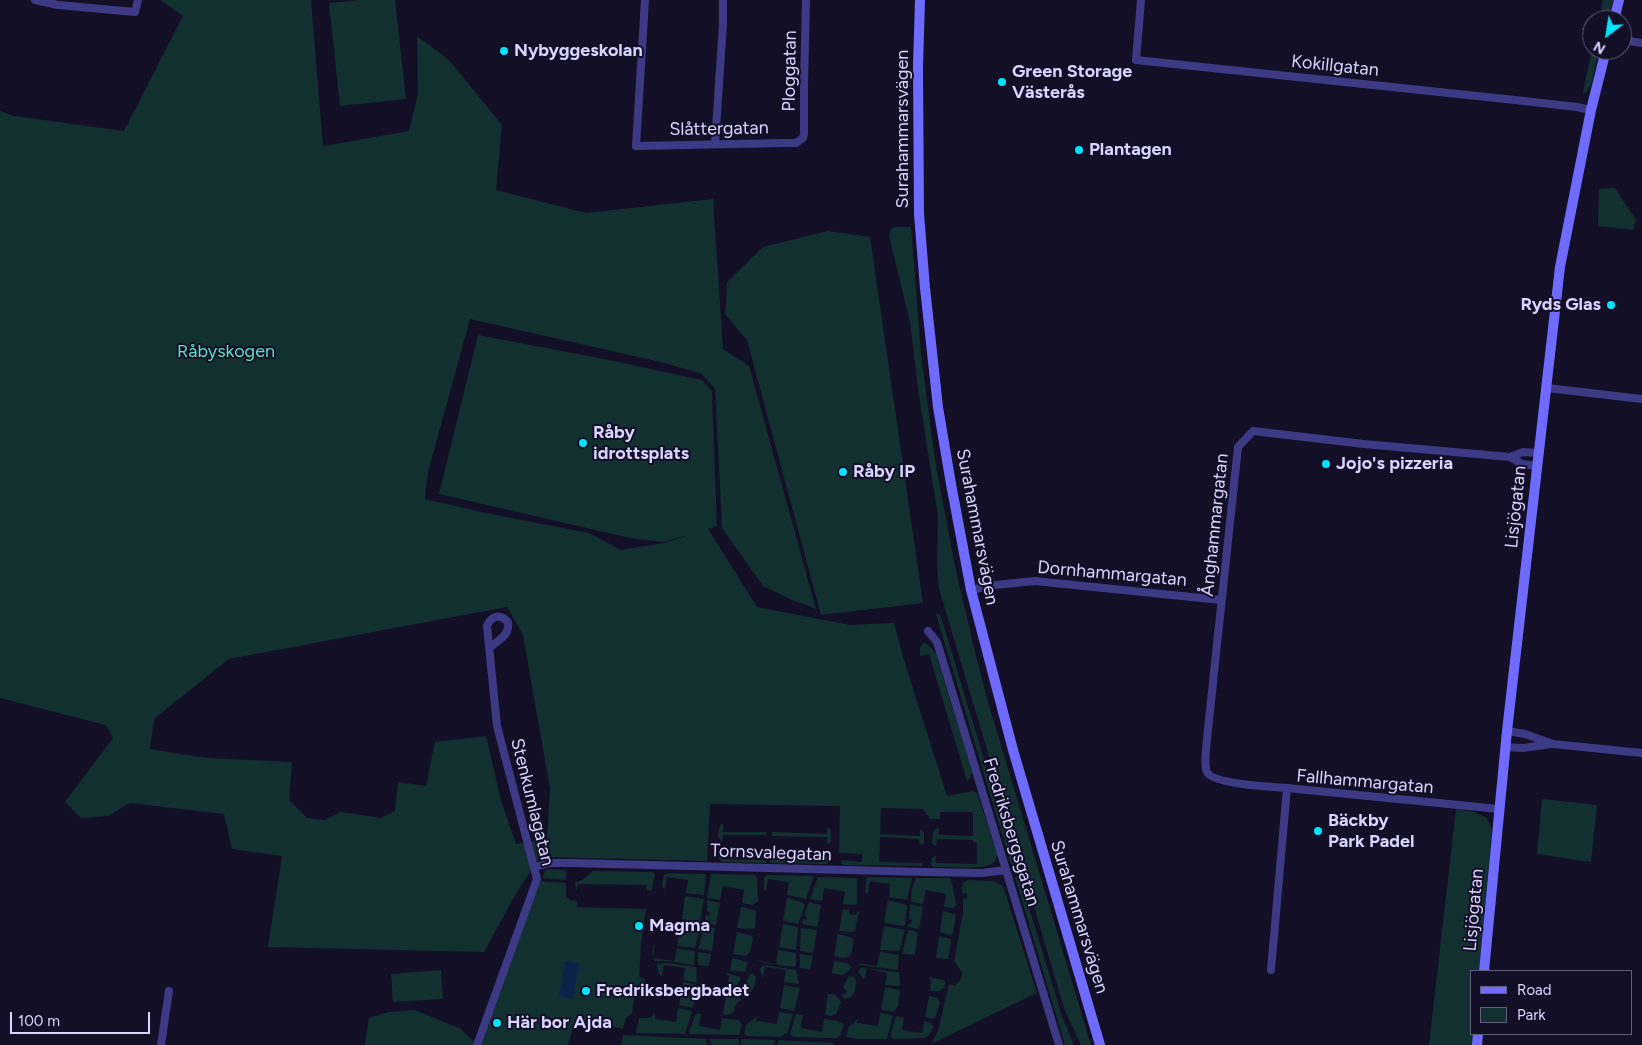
<!DOCTYPE html>
<meta charset="utf-8">
<style>
body{margin:0}
#map{position:relative;width:1642px;height:1045px;overflow:hidden;background:#130f26;font-family:Figtree,sans-serif}
canvas{display:block}
.legend{position:absolute;left:1470px;top:970px;width:162px;height:65px;box-sizing:border-box;background:#130f26;border:1px solid #625e7d;margin:0;padding:6px 9px;list-style:none;font-size:15px;color:#d9d4ff}
.legend li{display:flex;align-items:center;gap:10px;height:25px}
.legend b{width:25px;border:1px solid #625e7d}
.north{position:absolute;left:1582px;top:10px;width:50px;height:50px;box-sizing:border-box;background:#130f26;border:1px solid #625e7d;border-radius:50%;rotate:211deg;font-size:14px;font-weight:700;line-height:20px;text-align:center;color:#d9d4ff}
.north::after{content:'';display:block;margin:auto;width:18px;height:22px;background:#00e5ff;clip-path:polygon(50% 0,100% 100%,50% 72%,0 100%)}
.scale{position:absolute;left:10px;top:1012px;width:140px;height:22px;box-sizing:border-box;border:2px solid #d9d4ff;border-top:0;padding-left:6px;font-size:15px;line-height:18px;white-space:nowrap;color:#d9d4ff;-webkit-text-stroke:4px #130f26;paint-order:stroke}
</style>
<div id="map">
<canvas width="1642" height="1045"></canvas>
<ul class="legend">
<li><b style="height:6px;background:#6f6bff"></b>Road</li>
<li><b style="height:14px;background:#12302f"></b>Park</li>
</ul>
<div class="north">N</div>
<div class="scale">100 m</div>
</div>
<script>
const c = document.querySelector('canvas').getContext('2d');
c.lineJoin = 'round';
function fillPath(path, color) { c.fillStyle = color; c.fill(path, 'evenodd'); }
function trace(path, color, width, dash) { c.strokeStyle = color; c.lineWidth = width; c.lineCap = dash ? 'butt' : 'round'; c.setLineDash(dash || []); c.stroke(path); }
function drawText(font, color, halo, rows, align = 'center') {
  c.font = font + ' Figtree,sans-serif'; c.lineWidth = 4; c.setLineDash([]); c.textBaseline = 'middle'; c.strokeStyle = halo; c.fillStyle = color; for (const [text, x, y, turn = 0] of rows) {
    c.save(); c.translate(x, y); c.rotate((+turn || 0) * Math.PI / 180); c.textAlign = isNaN(turn) ? turn : align; if (halo) c.strokeText(text, 0, 0); c.fillText(text, 0, 0); c.restore();
  }
}
fillPath(new Path2D(`
 M 160,0 L 311,0 L 323,146 L 409,131 L 418,94 L 417,36 L 449,60 L 502,125 L 496,190 L 586,213 L 713,199 L 723,349 L 749,366 L 816,609 L 790,599 L 763,586 L 722,528 L 715,389 L 702,374 L 665,363 L 470,319 L 428,472 L 425,499 L 486,513 L 589,533 L 621,550 L 664,543 L 689,535 L 663,542 L 630,538 L 439,494 L 478,335 L 604,359 L 702,380 L 712,391 L 717,526 L 708,529 L 757,607 L 850,625 L 894,623 L 904,660 L 947,796 L 973,791 L 977,793 L 997,853 C 997,859 994,864 989,865 C 977,869 946,867 933,867 L 931,864 L 932,858 L 936,855 L 936,863 L 977,864 L 977,843 L 973,842 L 973,840 L 937,839 L 936,846 L 932,844 L 933,832 L 936,829 L 939,828 L 939,835 L 973,836 L 973,812 L 940,812 L 940,819 L 930,819 L 923,809 L 881,808 L 880,834 L 920,836 L 920,829 L 924,832 L 924,843 L 920,845 L 919,839 L 880,837 L 879,862 L 922,863 L 922,866 L 844,865 L 841,863 L 842,860 L 862,862 L 862,854 L 839,853 L 840,806 L 710,804 L 707,861 L 540,857 L 517,892 L 484,952 L 268,947 L 282,856 L 232,849 L 224,814 L 130,803 L 108,816 L 81,818 L 65,802 L 113,738 L 106,725 L 0,698 L 0,111 L 14,116 L 124,131 L 183,16 ZM 507,607 L 523,635 L 550,789 L 547,838 L 516,844 L 501,800 L 486,736 L 435,742 L 426,786 L 398,782 L 395,811 L 381,818 L 341,812 L 325,820 L 307,818 L 289,800 L 292,762 L 207,758 L 150,749 L 154,719 L 229,659 Z
 M 360,0 L 395,0 L 406,99 L 340,106 L 329,3 Z
 M 1603,0 L 1613,0 L 1607,20 L 1599,20 Z
 M 1592,50 L 1599,50 L 1591,86 L 1584,94 L 1583,92 Z
 M 1615,188 L 1636,220 L 1633,230 L 1598,226 L 1599,189 Z
 M 897,227 L 911,227 L 921,354 L 935,460 L 954,562 L 972,640 L 988,702 L 1091,1045 L 1081,1045 L 1065,1011 L 939,589 L 937,568 L 938,516 L 918,389 L 910,322 L 889,236 L 892,228 Z
 M 828,231 L 870,237 L 923,603 L 821,615 L 747,340 L 725,314 L 727,282 L 763,247 Z
 M 936,614 L 940,615 L 941,617 L 1017,868 L 1016,871 L 1013,871 Z
 M 923,643 C 929,644 933,649 936,654 L 972,772 L 969,780 L 967,781 L 929,654 L 920,656 L 920,648 Z
 M 1542,799 L 1597,805 L 1591,862 L 1537,854 Z
 M 1456,809 L 1474,812 L 1487,818 L 1492,830 L 1479,971 L 1471,971 L 1471,1034 L 1474,1034 L 1473,1045 L 1429,1045 Z
 M 721,824 L 723,824 L 723,832 L 766,832 L 766,835 L 723,835 L 722,841 L 721,841 C 717,838 718,828 721,824 Z
 M 827,827 L 831,830 L 831,841 L 828,844 L 827,844 L 827,837 L 772,836 L 772,832 L 827,834 Z
 M 720,851 L 722,851 L 722,859 L 766,860 L 766,863 L 722,862 L 718,857 Z
 M 771,853 L 773,853 L 773,859 L 825,861 L 826,855 L 829,856 L 830,859 L 828,863 L 825,864 L 770,863 Z
 M 546,869 L 564,870 L 566,872 L 566,880 L 542,878 Z
 M 593,871 L 652,872 L 655,874 L 652,890 L 647,891 L 646,885 L 578,884 L 576,891 L 575,883 L 582,880 Z
 M 667,873 L 706,874 L 704,895 L 686,893 L 688,880 L 667,877 L 665,889 L 662,887 L 664,875 Z
 M 711,874 L 755,875 L 757,878 L 758,901 L 753,905 L 742,903 L 744,890 L 723,886 L 720,900 L 707,898 Z
 M 767,875 L 814,876 L 806,899 L 787,895 L 789,882 L 768,879 L 766,891 L 764,889 L 764,878 Z
 M 1018,876 L 1020,878 L 1062,1016 L 1074,1045 L 1065,1045 L 1015,877 Z
 M 819,877 L 856,878 L 857,880 L 857,904 L 854,905 L 843,904 L 845,892 L 824,888 L 822,901 L 810,899 L 817,879 Z
 M 869,877 L 912,878 L 907,900 L 889,897 L 890,884 L 870,881 L 868,893 L 865,892 L 866,879 Z
 M 916,878 L 949,878 L 951,879 L 956,905 L 954,908 L 944,907 L 946,894 L 926,890 L 923,904 L 911,902 L 912,889 Z
 M 967,880 L 993,881 L 1003,886 L 1037,993 L 931,1044 L 938,1031 L 949,984 L 955,986 L 962,978 L 962,972 L 954,961 L 963,912 L 963,899 L 967,898 L 967,893 L 962,893 L 962,884 Z
 M 541,881 L 566,883 L 566,897 L 571,900 L 577,901 L 577,907 L 646,909 L 641,944 L 639,977 L 645,979 L 644,990 L 641,989 L 640,992 L 635,991 L 632,1013 L 626,1018 L 623,1029 L 575,1020 L 568,1045 L 480,1045 L 530,901 Z
 M 685,896 L 704,899 L 700,922 L 682,919 Z
 M 787,898 L 801,902 L 805,905 L 798,924 L 783,921 Z
 M 707,900 L 720,903 L 716,925 L 705,923 L 706,915 L 709,916 L 710,912 L 707,911 Z
 M 888,900 L 907,905 L 905,925 L 903,926 L 884,923 Z
 M 809,902 L 821,905 L 817,927 L 802,924 L 803,919 L 806,920 L 807,917 L 804,915 Z
 M 910,904 L 923,907 L 919,929 L 908,927 L 908,924 L 911,924 L 912,920 L 909,919 Z
 M 741,907 L 756,911 L 755,927 L 753,929 L 737,928 Z
 M 843,909 L 849,910 L 849,914 L 856,915 L 857,911 L 859,912 L 855,930 L 853,932 L 839,931 Z
 M 943,911 L 955,914 L 956,915 L 953,933 L 950,935 L 940,932 Z
 M 681,921 L 701,925 L 695,948 L 677,946 Z
 M 783,924 L 798,927 L 796,950 L 779,947 Z
 M 704,926 L 715,928 L 712,951 L 698,949 Z
 M 884,926 L 905,930 L 899,951 L 880,950 Z
 M 801,928 L 817,930 L 813,953 L 800,951 Z
 M 908,930 L 918,932 L 915,955 L 902,954 Z
 M 737,932 L 752,936 L 753,939 L 750,952 L 746,956 L 733,954 Z
 M 838,934 L 850,937 L 854,940 C 851,956 852,961 834,956 Z
 M 939,936 L 951,939 L 951,941 L 948,959 L 936,958 Z
 M 654,945 L 655,945 L 653,958 L 674,961 L 677,949 L 695,951 L 694,965 L 667,961 L 655,961 C 651,956 653,951 654,945 Z
 M 778,950 L 796,953 L 796,965 L 794,967 C 785,965 762,964 756,960 L 776,964 Z
 M 698,952 L 711,954 L 709,966 L 698,965 Z
 M 880,952 L 899,955 L 898,970 L 861,965 L 858,963 L 877,966 Z
 M 800,954 L 813,956 L 810,969 L 800,968 Z
 M 732,958 L 748,962 L 745,972 L 730,971 Z
 M 834,961 L 848,963 L 851,967 L 850,970 L 842,975 L 832,973 Z
 M 666,963 L 696,967 L 697,983 L 683,980 L 685,968 L 664,965 L 662,976 L 659,974 L 657,964 Z
 M 765,965 L 796,970 L 799,984 L 784,982 L 786,970 L 765,967 L 763,978 L 760,970 L 761,967 Z
 M 861,968 L 899,972 L 900,985 L 899,986 L 885,985 L 887,973 L 867,969 L 864,980 L 858,971 Z
 M 441,970 L 443,999 L 393,1002 L 391,974 Z
 M 727,973 L 741,977 L 737,987 L 727,987 L 729,976 L 727,975 Z
 M 750,974 L 753,974 L 756,977 C 755,988 752,993 743,999 L 741,993 L 745,994 L 747,989 L 743,987 Z
 M 849,976 L 854,977 L 856,980 L 855,991 L 851,997 L 844,999 L 841,994 L 845,995 L 847,990 L 843,988 Z
 M 929,977 L 944,980 L 945,983 L 944,988 L 939,991 L 930,991 L 931,980 L 929,979 Z
 M 683,982 L 697,985 L 696,997 L 693,1008 L 679,1005 Z
 M 784,985 L 800,988 L 794,1011 L 780,1008 Z
 M 885,987 L 899,990 L 900,991 L 898,1006 L 894,1012 L 881,1010 Z
 M 727,992 L 737,993 L 741,1000 L 735,1005 L 734,1012 L 728,1015 L 723,1014 Z
 M 828,994 L 836,995 L 841,1002 L 836,1014 L 831,1016 L 825,1015 Z
 M 929,996 L 937,998 L 940,1002 L 935,1018 L 932,1019 L 925,1017 Z
 M 678,1008 L 692,1011 L 685,1034 L 636,1033 L 639,1018 C 646,1018 650,1019 655,1014 L 655,1019 L 676,1022 Z
 M 415,1010 L 461,1029 L 477,1045 L 365,1045 L 369,1018 L 389,1012 Z
 M 779,1012 L 793,1014 L 787,1033 L 780,1037 L 746,1036 L 744,1034 L 746,1025 L 757,1016 L 756,1021 L 777,1024 Z
 M 696,1013 L 701,1014 L 699,1026 L 720,1030 L 722,1018 L 739,1020 L 742,1025 L 739,1035 L 690,1034 L 689,1032 Z
 M 880,1013 L 893,1015 L 887,1039 L 858,1039 L 846,1037 L 849,1026 L 854,1023 L 858,1018 L 857,1023 L 878,1026 Z
 M 796,1014 L 803,1015 L 801,1028 L 822,1032 L 824,1019 L 837,1021 L 844,1024 L 840,1036 L 836,1038 L 793,1037 L 790,1034 Z
 M 896,1016 L 904,1018 L 902,1030 L 922,1033 L 924,1021 L 930,1023 L 933,1026 C 933,1030 929,1036 925,1038 L 892,1039 L 891,1033 Z
 M 623,1035 L 706,1039 L 707,1045 L 621,1045 Z
 M 709,1039 L 739,1039 L 739,1045 L 712,1045 Z
 M 741,1039 L 775,1040 L 774,1045 L 741,1045 Z
 M 779,1040 L 833,1043 L 834,1045 L 777,1045 Z`), '#12302f');
fillPath(new Path2D(`
 M 565,961 L 579,963 L 573,999 L 559,996 Z`), '#0c2248');
trace(new Path2D(`
 M 35,0 L 58,5 L 135,12 L 138,0
 M 645,0 L 636,146 L 783,143 L 796,143 L 803,138 L 804,134 L 804,85 L 806,0
 M 1141,0 L 1136,60 L 1515,100 L 1577,107 L 1591,110
 M 1622,40 L 1642,43
 M 715,144 L 723,23 L 723,0
 M 1547,388 L 1642,399
 M 1510,457 L 1523,452 L 1538,453
 M 971,590 L 995,585 L 1035,581 L 1221,600
 M 928,631 L 937,642 L 1059,1045
 M 1507,731 L 1525,734 L 1553,744 L 1642,753
 M 1505,747 L 1523,748 L 1551,744
 M 1287,788 C 1273,787 1212,784 1207,772 C 1204,766 1206,755 1206,748 L 1238,447 L 1253,431 L 1364,444 L 1510,457 L 1522,464 L 1537,466
 M 535,867 L 549,863 L 571,863 L 926,872 L 982,873 L 1006,870
 M 1271,970 L 1287,788 L 1499,809
 M 161,1045 L 169,991
 M 477,1045 L 537,879 L 497,726 L 487,626 C 491,616 500,613 508,622 C 510,635 499,640 490,647`), '#3d3a85', 8);
trace(new Path2D(`
 M 920,0 L 918,67 L 919,214 L 925,288 L 938,407 L 951,484 L 971,590 L 1013,750 L 1100,1045
 M 1614,20 L 1619,0
 M 1484,971 L 1507,731 L 1560,267 L 1591,110 L 1606,50
 M 1477,1045 L 1478,1034`), '#6f6bff', 10);
for (const [x, y, r, color] of [
 [504,51,5,"#00e5ff"],
 [1002,82,5,"#00e5ff"],
 [1079,150,5,"#00e5ff"],
 [1611,305,5,"#00e5ff"],
 [583,443,5,"#00e5ff"],
 [1326,464,5,"#00e5ff"],
 [843,472,5,"#00e5ff"],
 [1318,831,5,"#00e5ff"],
 [639,926,5,"#00e5ff"],
 [586,991,5,"#00e5ff"],
 [497,1023,5,"#00e5ff"]
]) { const dot = new Path2D(); dot.arc(x, y, r, 0, 2 * Math.PI); c.fillStyle = color; c.fill(dot); trace(dot, '#130f26', 2); }
drawText('bold 18px', '#d9d4ff', '#130f26', [
 ["Nybyggeskolan",514,51],
 ["Green Storage",1012,72],
 ["Västerås",1012,93],
 ["Plantagen",1089,150],
 ["Ryds Glas",1601,305,"right"],
 ["Råby",593,433],
 ["idrottsplats",593,454],
 ["Jojo's pizzeria",1336,464],
 ["Råby IP",853,472],
 ["Bäckby",1328,821],
 ["Park Padel",1328,842],
 ["Magma",649,926],
 ["Fredriksbergbadet",596,991],
 ["Här bor Ajda",507,1023]
], 'left');
drawText('18px', '#d9d4ff', '#130f26', [
 ["Kokillgatan",1335,66,6],
 ["Ploggatan",790,71,-89],
 ["Slåttergatan",719,129,-1],
 ["Surahammarsvägen",903,129,-90],
 ["Lisjögatan",1516,507,-84],
 ["Ånghammargatan",1215,525,-84],
 ["Surahammarsvägen",977,527,79],
 ["Dornhammargatan",1112,574,5],
 ["Fallhammargatan",1365,782,5],
 ["Stenkumlagatan",532,802,76],
 ["Fredriksbergsgatan",1011,832,73],
 ["Tornsvalegatan",771,853,2],
 ["Lisjögatan",1474,910,-85],
 ["Surahammarsvägen",1079,917,73]
]);
drawText('18px', '#5fe0c0', '#130f26', [
 ["Råbyskogen",226,352]
]);
</script>
